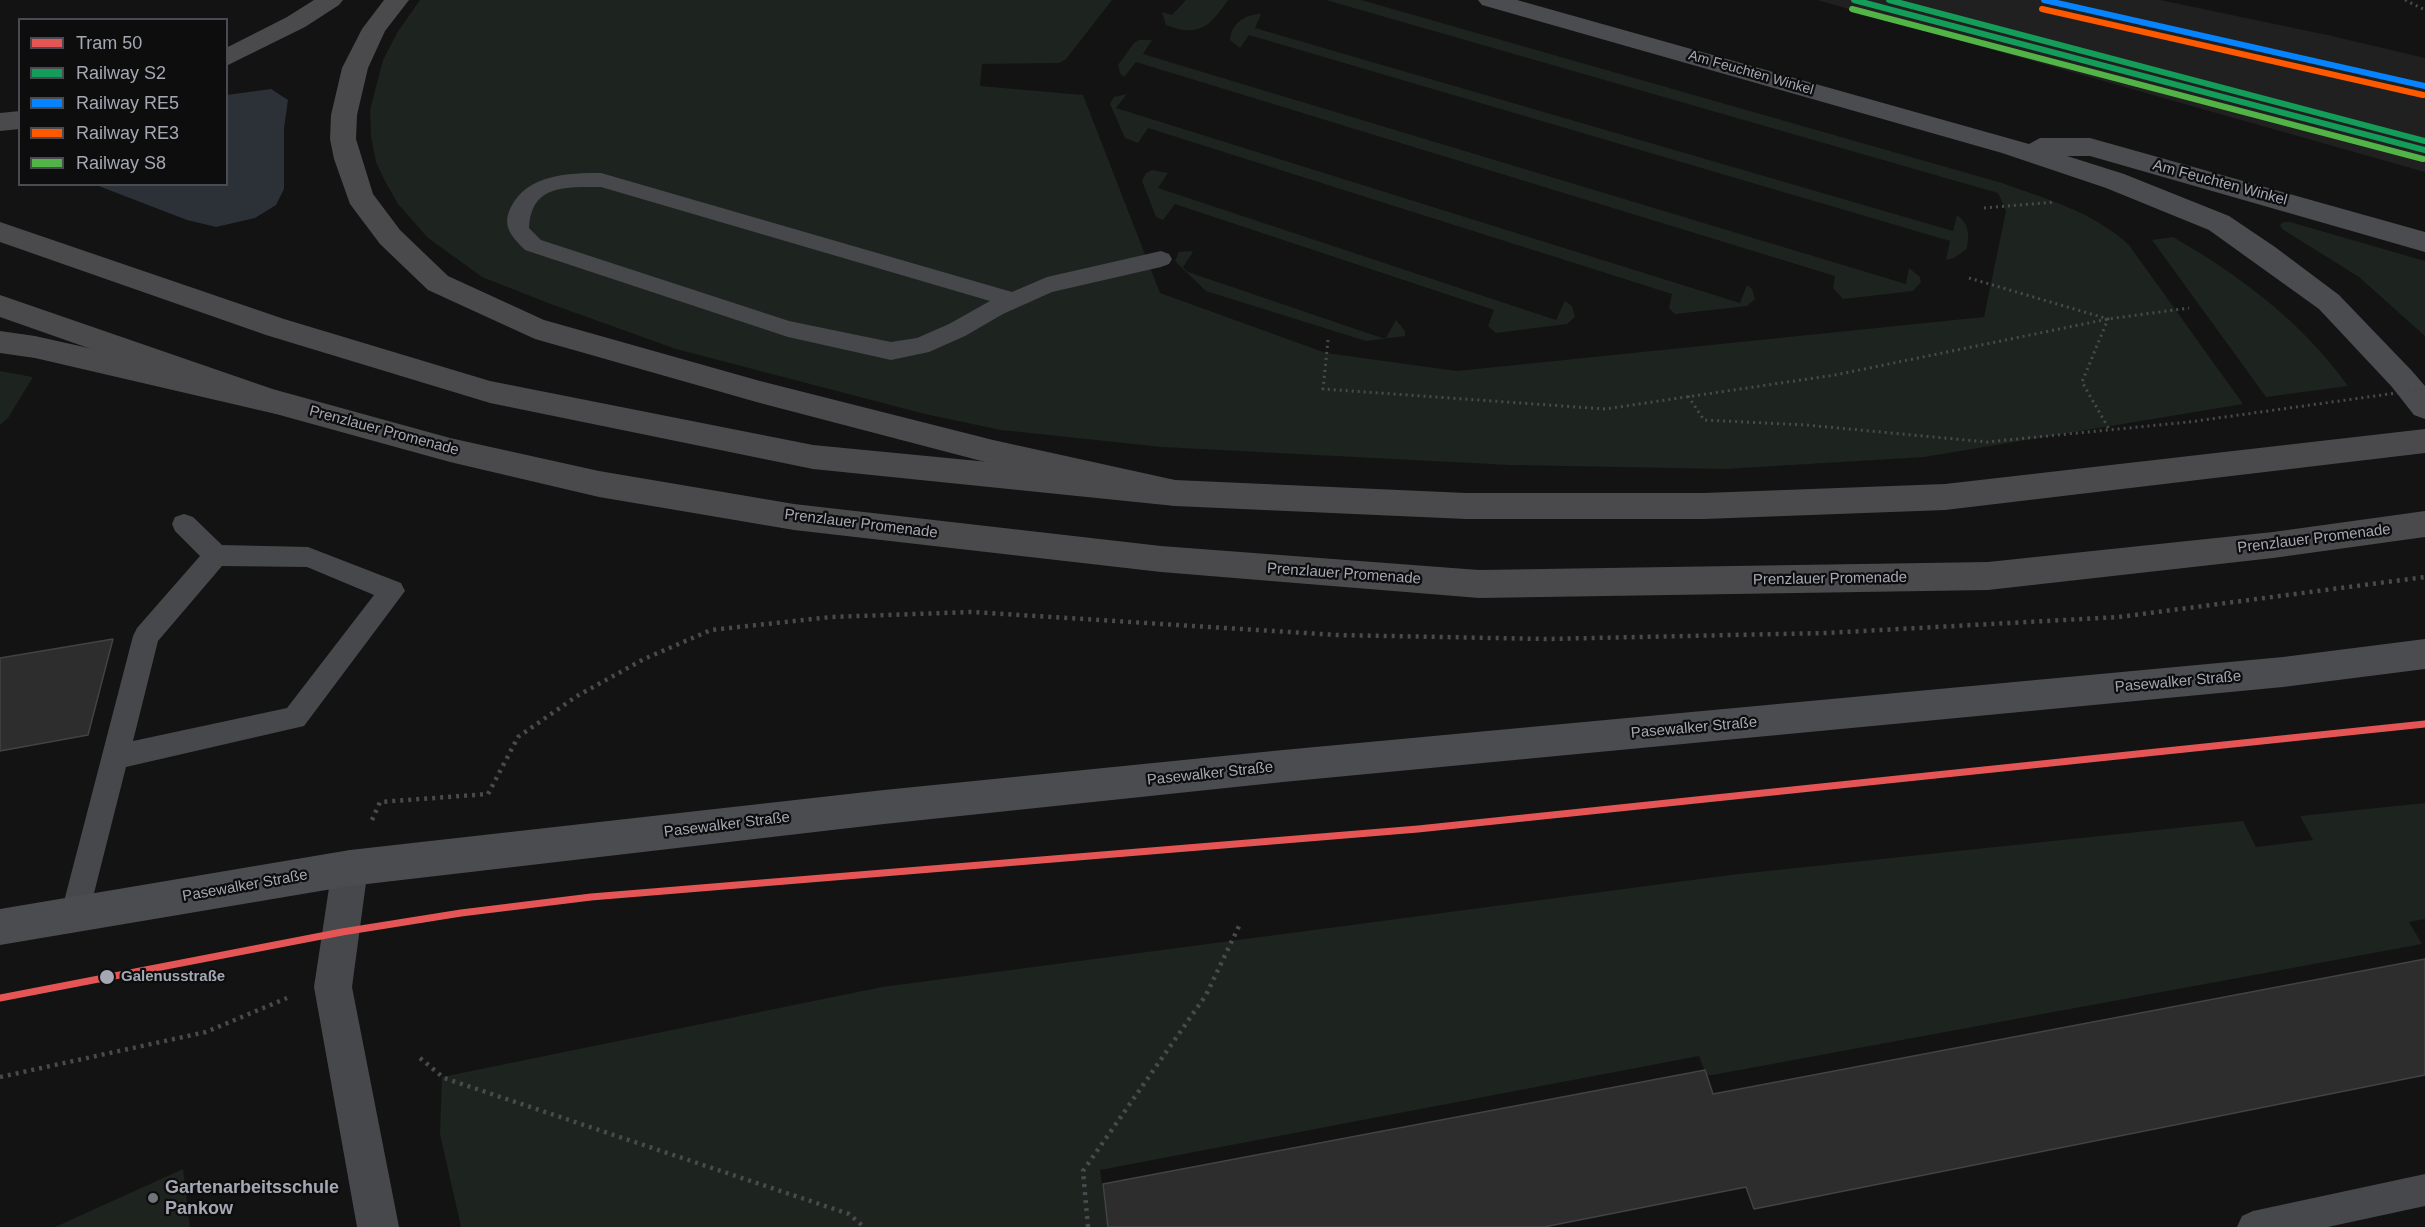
<!DOCTYPE html>
<meta charset="utf-8">
<style>
body{margin:0}
#map{position:relative;width:2425px;height:1227px;overflow:hidden;background:#131313;font-family:Helvetica,sans-serif}
canvas{display:block}
.legend{position:absolute;left:18px;top:18px;width:210px;height:168px;box-sizing:border-box;background:#0d0d0e;border:2px solid #4a4b50;margin:0;padding:8px 10px;list-style:none;font-size:18px;color:#a5a8b3}
.legend li{display:flex;align-items:center;gap:12px;height:30px}
.legend b{width:30px;border:2px solid #4a4b50}
</style>
<div id="map">
<canvas width="2425" height="1227"></canvas>
<ul class="legend">
<li><b style="height:8px;background:#e55555"></b>Tram 50</li>
<li><b style="height:8px;background:#149c59"></b>Railway S2</li>
<li><b style="height:8px;background:#0683ff"></b>Railway RE5</li>
<li><b style="height:8px;background:#ff5900"></b>Railway RE3</li>
<li><b style="height:8px;background:#52b447"></b>Railway S8</li>
</ul>
</div>
<script>
const c = document.querySelector('canvas').getContext('2d');
c.lineJoin = 'round';
function fillPath(path, color) { c.fillStyle = color; c.fill(path, 'evenodd'); }
function trace(path, color, width, dash) { c.strokeStyle = color; c.lineWidth = width; c.lineCap = dash ? 'butt' : 'round'; c.setLineDash(dash || []); c.stroke(path); }
function drawText(font, color, halo, rows, align = 'center') {
  c.font = font + ' Helvetica,sans-serif'; c.lineWidth = 4.5; c.setLineDash([]); c.textBaseline = 'middle'; c.strokeStyle = halo; c.fillStyle = color; for (const [text, x, y, turn = 0] of rows) {
    c.save(); c.translate(x, y); c.rotate((+turn || 0) * Math.PI / 180); c.textAlign = isNaN(turn) ? turn : align; if (halo) c.strokeText(text, 0, 0); c.fillText(text, 0, 0); c.restore();
  }
}
fillPath(new Path2D(`
 M 1817,0 L 2160,0 L 2332,36 L 2425,58 L 2425,172 Z`), '#202021');
fillPath(new Path2D(`
 M 420,0 L 1112,0 L 1066,59 L 1059,63 L 982,64 L 980,86 L 1083,95 L 1160,293 L 1326,353 L 1457,371 L 1984,317 L 2006,211 L 1998,193 L 1326,0 L 1361,0 L 2002,183 C 2046,199 2094,212 2129,245 L 2243,404 L 1924,457 L 1726,469 L 1510,465 L 1162,447 L 1001,430 L 925,414 L 676,349 L 548,303 L 482,277 L 428,238 L 398,204 L 386,183 L 376,162 L 371,136 L 370,110 L 383,60 L 397,33 Z
 M 1186,0 L 1228,0 C 1210,26 1199,38 1166,25 L 1162,12 L 1172,15 Z
 M 1261,14 L 1255,28 L 1953,231 L 1957,215 C 1970,225 1969,234 1967,249 L 1954,258 L 1946,260 L 1950,241 L 1249,35 L 1240,48 L 1230,40 C 1231,23 1246,14 1261,14 Z
 M 1139,40 L 1152,40 L 1143,54 L 1906,284 L 1909,268 L 1920,277 L 1921,282 L 1913,291 L 1843,299 L 1833,288 L 1835,276 L 1136,62 L 1124,77 L 1120,73 L 1118,65 L 1134,43 Z
 M 1127,94 L 1116,108 L 1740,303 L 1747,285 L 1752,289 L 1755,299 L 1747,306 L 1675,314 L 1669,308 L 1672,294 L 1148,128 L 1138,143 L 1125,138 L 1110,104 L 1114,97 Z
 M 1152,170 L 1168,173 L 1158,188 L 1556,320 L 1565,301 L 1572,306 L 1575,317 L 1567,324 L 1496,333 L 1488,326 L 1494,310 L 1175,204 L 1163,220 L 1156,217 L 1142,181 L 1146,173 Z
 M 2283,222 L 2290,222 L 2425,261 L 2425,336 L 2359,277 L 2282,229 L 2280,225 Z
 M 2173,237 C 2241,276 2302,322 2348,386 L 2266,397 L 2152,240 Z
 M 1191,251 L 1193,252 L 1183,267 L 1188,272 L 1382,338 L 1386,338 L 1396,320 L 1405,331 L 1405,336 L 1366,341 L 1206,291 L 1175,261 L 1179,252 Z
 M 0,371 L 33,377 L 8,418 L 0,425 Z
 M 2425,803 L 2425,919 L 2409,922 L 2422,944 L 1707,1076 L 1699,1056 L 1100,1170 L 1108,1227 L 461,1227 L 440,1134 L 442,1077 L 882,987 L 1730,875 L 2243,821 L 2256,847 L 2313,840 L 2300,816 Z
 M 183,1169 L 190,1227 L 55,1227 Z`), '#1d231e');
fillPath(new Path2D(`
 M 271,89 L 288,100 L 284,128 L 284,189 L 276,205 L 255,218 L 216,227 L 187,220 L 96,185 L 226,184 L 227,95 Z`), '#2b3137');
const building = new Path2D(`
 M 113,639 L 88,735 L 0,751 L 0,658 Z
 M 2425,959 L 2425,1075 L 1754,1209 L 1746,1187 L 1544,1227 L 1108,1227 L 1103,1184 L 1705,1070 L 1713,1094 Z`);
fillPath(building, '#2d2d2e');
trace(building, '#424346', 1.5);
trace(new Path2D(`
 M 2405,0 L 2425,10
 M 1984,208 L 2055,202
 M 1969,278 L 2108,319 L 2082,382 L 2109,429
 M 1328,340 L 1323,389 L 1605,409 L 1835,375 L 2108,319 L 2189,308
 M 1688,396 L 1704,420 L 1806,425 L 1987,442 L 2189,422`), '#494a4d', 3, [2, 4]);
trace(new Path2D(`
 M 372,820 L 380,802 L 488,794 L 518,737 L 577,696 L 644,659 L 711,630 L 831,617 L 971,612 L 1337,635 L 1546,639 L 1826,633 L 2119,617 L 2425,577
 M 420,1058 L 444,1078 L 849,1214 L 864,1227
 M 0,1077 L 206,1032 L 287,998
 M 1088,1227 L 1083,1171 L 1206,995 L 1240,924`), '#494a4d', 4.5, [3, 5]);
fillPath(new Path2D(`
 M 601,173 L 1012,292 L 1047,277 L 1161,251 L 1169,254 L 1172,259 L 1169,264 L 1161,267 L 1052,292 L 1003,314 L 965,336 L 929,352 L 891,360 L 788,337 L 525,250 C 512,237 501,226 511,207 C 528,174 568,173 601,173 ZM 601,187 L 990,301 L 949,324 L 917,338 L 891,342 L 789,321 L 541,240 L 529,228 C 531,184 566,187 601,187 Z
 M 184,514 L 193,517 L 222,545 L 308,547 L 401,583 L 405,591 L 304,726 L 126,767 L 89,913 L 85,923 L 75,927 L 65,923 L 61,913 L 133,636 L 137,628 L 200,556 L 175,531 L 172,524 L 175,517 ZM 222,566 L 307,567 L 374,595 L 287,708 L 133,741 L 158,641 Z
 M 2425,1174 L 2425,1206 L 2328,1227 L 2237,1227 L 2242,1216 L 2253,1211 Z`), '#47484c');
fillPath(new Path2D(`
 M 350,850 L 363,856 L 368,868 L 352,987 L 399,1227 L 357,1227 L 314,987 L 332,868 L 337,856 Z`), '#47484c');
fillPath(new Path2D(`
 M 1478,0 L 1517,0 L 2029,144 L 2040,138 L 2090,138 L 2425,232 L 2425,252 L 2090,156 L 2067,156 L 2124,174 L 2229,216 L 2275,247 L 2339,295 L 2412,371 L 2425,386 L 2425,419 L 2414,415 L 2392,387 L 2319,309 L 2209,230 L 2106,188 L 2002,153 L 1482,5 Z
 M 2425,639 L 2425,669 L 2283,687 L 1283,782 L 884,824 L 350,886 L 0,945 L 0,909 L 350,850 L 884,790 L 1283,750 L 2283,657 Z`), '#4b4c50');
fillPath(new Path2D(`
 M 384,0 L 409,0 L 385,31 L 368,68 L 357,115 L 356,139 L 373,194 L 400,230 L 448,276 L 544,320 L 760,381 L 993,440 L 1175,480 L 1466,493 L 1704,493 L 1945,484 L 2425,429 L 2425,453 L 1945,510 L 1704,519 L 1466,519 L 1175,506 L 993,464 L 760,403 L 535,339 L 428,290 L 380,244 L 350,204 L 334,159 L 330,139 L 331,115 L 342,68 L 362,29 Z
 M 0,331 L 35,336 L 276,390 L 450,438 L 599,471 L 794,504 L 1161,546 L 1479,570 L 1988,562 L 2273,532 L 2425,511 L 2425,537 L 2273,558 L 1988,590 L 1479,598 L 1161,572 L 794,530 L 599,497 L 450,462 L 276,414 L 35,358 L 0,353 Z`), '#4a4a4d');
fillPath(new Path2D(`
 M 314,0 L 343,0 L 339,5 L 305,27 L 226,66 L 226,48 L 287,17 Z
 M 20,111 L 20,129 L 0,131 L 0,113 Z
 M 0,222 L 284,319 L 490,381 L 813,445 L 1175,480 L 1186,484 L 1191,493 L 1186,502 L 1175,506 L 813,469 L 490,403 L 266,335 L 0,242 Z
 M 0,295 L 287,394 L 291,402 L 287,410 L 276,414 L 0,317 Z`), '#4a4a4d');
trace(new Path2D(`
 M 2189,422 L 2425,389`), '#494a4d', 3, [2, 4]);
trace(new Path2D(`
 M 1854,0 L 2425,150`), '#149c59', 6);
trace(new Path2D(`
 M 2044,0 L 2425,86`), '#0683ff', 6);
trace(new Path2D(`
 M 2042,9 L 2423,95`), '#ff5900', 6);
trace(new Path2D(`
 M 1852,9 L 2423,159`), '#52b447', 6);
trace(new Path2D(`
 M 1889,0 L 2425,141`), '#149c59', 6);
trace(new Path2D(`
 M 0,998 L 342,932 L 461,913 L 591,897 L 1418,829 L 2425,724`), '#e55555', 7);
for (const [x, y, r, color] of [
 [107,977,8,"#a5a8b3"],
 [153,1198,6,"#72747b"]
]) { const dot = new Path2D(); dot.arc(x, y, r, 0, 2 * Math.PI); c.fillStyle = color; c.fill(dot); trace(dot, '#0d0d0e', 2); }
drawText('14px', '#a5a8b3', '#0d0d0e', [
 ["Am Feuchten Winkel",1751,73,16]
]);
drawText('15px', '#a5a8b3', '#0d0d0e', [
 ["Am Feuchten Winkel",2220,183,15],
 ["Prenzlauer Promenade",384,431,15],
 ["Prenzlauer Promenade",861,524,7],
 ["Prenzlauer Promenade",2314,539,-7],
 ["Prenzlauer Promenade",1344,574,4],
 ["Prenzlauer Promenade",1830,579,-1],
 ["Pasewalker Straße",2178,682,-5],
 ["Pasewalker Straße",1694,728,-5],
 ["Pasewalker Straße",1210,774,-6],
 ["Pasewalker Straße",727,825,-7],
 ["Pasewalker Straße",245,886,-10]
]);
drawText('bold 15px', '#a5a8b3', '#0d0d0e', [
 ["Galenusstraße",121,977]
], 'left');
drawText('bold 18px', '#a5a8b3', '#0d0d0e', [
 ["Gartenarbeitsschule",165,1188],
 ["Pankow",165,1209]
], 'left');
</script>
